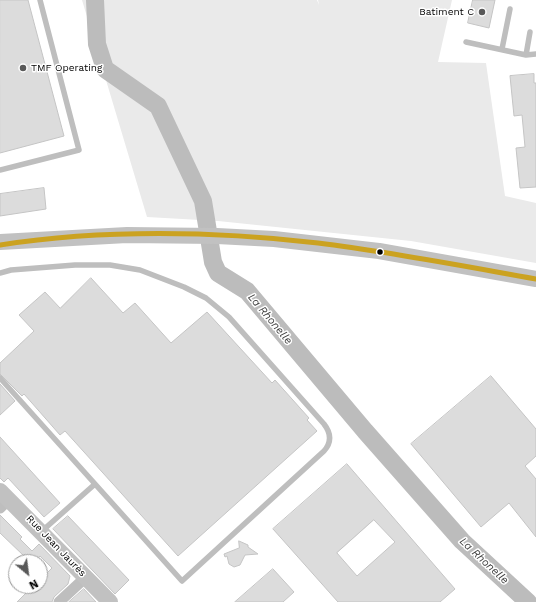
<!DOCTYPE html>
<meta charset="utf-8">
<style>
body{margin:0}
#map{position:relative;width:536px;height:602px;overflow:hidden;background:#fff;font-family:"Work Sans",sans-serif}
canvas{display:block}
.north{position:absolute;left:8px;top:554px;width:40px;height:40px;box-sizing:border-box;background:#fff;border:1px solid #999;border-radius:50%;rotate:151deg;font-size:11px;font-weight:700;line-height:16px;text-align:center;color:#000}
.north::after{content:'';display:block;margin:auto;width:14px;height:18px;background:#595959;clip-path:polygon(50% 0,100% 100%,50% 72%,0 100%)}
</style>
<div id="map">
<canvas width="536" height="602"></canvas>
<div class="north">N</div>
</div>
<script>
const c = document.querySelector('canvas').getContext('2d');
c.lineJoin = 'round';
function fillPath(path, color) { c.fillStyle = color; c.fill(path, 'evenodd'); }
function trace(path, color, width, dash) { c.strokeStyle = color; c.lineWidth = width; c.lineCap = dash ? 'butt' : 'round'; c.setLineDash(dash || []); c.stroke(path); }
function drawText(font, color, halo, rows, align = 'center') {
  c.font = font + ' "Work Sans",sans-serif'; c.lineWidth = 3; c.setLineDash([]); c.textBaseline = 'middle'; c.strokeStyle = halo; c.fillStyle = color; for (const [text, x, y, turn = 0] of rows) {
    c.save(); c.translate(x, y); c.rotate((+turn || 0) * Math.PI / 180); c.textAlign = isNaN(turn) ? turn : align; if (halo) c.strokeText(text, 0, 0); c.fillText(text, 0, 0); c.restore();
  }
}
fillPath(new Path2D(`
 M 82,0 L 317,0 L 319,5 L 318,0 L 452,0 L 438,62 L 486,63 L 505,196 L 536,203 L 536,263 L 411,241 L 218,221 L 147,217 Z`), '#eaeaea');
trace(new Path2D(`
 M 95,0 L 97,44 L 105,69 L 158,106 L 203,201 L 213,262 L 218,273 L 247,291 L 365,431 L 462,541 L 528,602`), '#bcbcbc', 18);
const building = new Path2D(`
 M 0,0 L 28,0 L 64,136 L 0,153 Z
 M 473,0 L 495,0 L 489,28 L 468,23 Z
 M 534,74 L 534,83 L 536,83 L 536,187 L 520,188 L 516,148 L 525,147 L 522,115 L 514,116 L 510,76 Z
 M 44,188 L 46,209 L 0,216 L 0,194 Z
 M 91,278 L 123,313 L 135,303 L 171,343 L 207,312 L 272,383 L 275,380 L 309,418 L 307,420 L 317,431 L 178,556 L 65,431 L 60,435 L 24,394 L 22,396 L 0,374 L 0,363 L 34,331 L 19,315 L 45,292 L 60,308 Z
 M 491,376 L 536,429 L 536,456 L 525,466 L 536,479 L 536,537 L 509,503 L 481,527 L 411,444 Z
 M 0,384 L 15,401 L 0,415 Z
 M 0,437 L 60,503 L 44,517 L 8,478 L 4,482 L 0,478 Z
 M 347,464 L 455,589 L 440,602 L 338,602 L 273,529 ZM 374,520 L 395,542 L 357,576 L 337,553 Z
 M 0,515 L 22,537 L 20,539 L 32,551 L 39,544 L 70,576 L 68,584 L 54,597 L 52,602 L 17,602 L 33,586 L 40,586 L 40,580 L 52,568 L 40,556 L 34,562 L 20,562 L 25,557 L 0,533 Z
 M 68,516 L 129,580 L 115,594 L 53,529 Z
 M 239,541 L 248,545 L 248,547 L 258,554 L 245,555 L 240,565 L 234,567 L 229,564 L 227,556 L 225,557 L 224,554 L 239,548 Z
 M 273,569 L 294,592 L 283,602 L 235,602 Z
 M 84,589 L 96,602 L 69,602 Z`);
fillPath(building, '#dcdcdc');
trace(building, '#c5c5c5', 1);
trace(new Path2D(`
 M 466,42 L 526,55 L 536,54
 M 502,49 L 510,9
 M 526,55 L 530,32
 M 0,170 L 79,150 L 40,0
 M 0,273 L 11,270 L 75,265 L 110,265 L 140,270 L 184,287 L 206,298 L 229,317 L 324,424 C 331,433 332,442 324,451 L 182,581 L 0,378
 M 42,531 L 95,484`), '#bebebe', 5.5);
trace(new Path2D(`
 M 0,508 L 9,499
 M 59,602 L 86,577`), '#bebebe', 11);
trace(new Path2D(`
 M 0,242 L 127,235 L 217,236 L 274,239 L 379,251 L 536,279
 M 0,491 L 110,602`), '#c1c1c1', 16);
trace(new Path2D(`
 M 0,245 C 102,229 216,231 318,243 C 391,252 463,266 536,279`), '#cba220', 5);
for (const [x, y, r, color] of [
 [482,12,4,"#595959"],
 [23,68,4,"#595959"],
 [380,252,3.5,"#000"]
]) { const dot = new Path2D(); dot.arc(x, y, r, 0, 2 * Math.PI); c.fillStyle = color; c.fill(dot); trace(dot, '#fff', 1.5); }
drawText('10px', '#000', '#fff', [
 ["Batiment C",474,12],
 ["TMF Operating",31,68,"left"]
], 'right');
drawText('10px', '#000', '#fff', [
 ["Rue Jean Jaurès",56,546,46]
]);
drawText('italic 11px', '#404040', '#fff', [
 ["La Rhonelle",270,319,50],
 ["La Rhonelle",484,561,43]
]);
</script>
